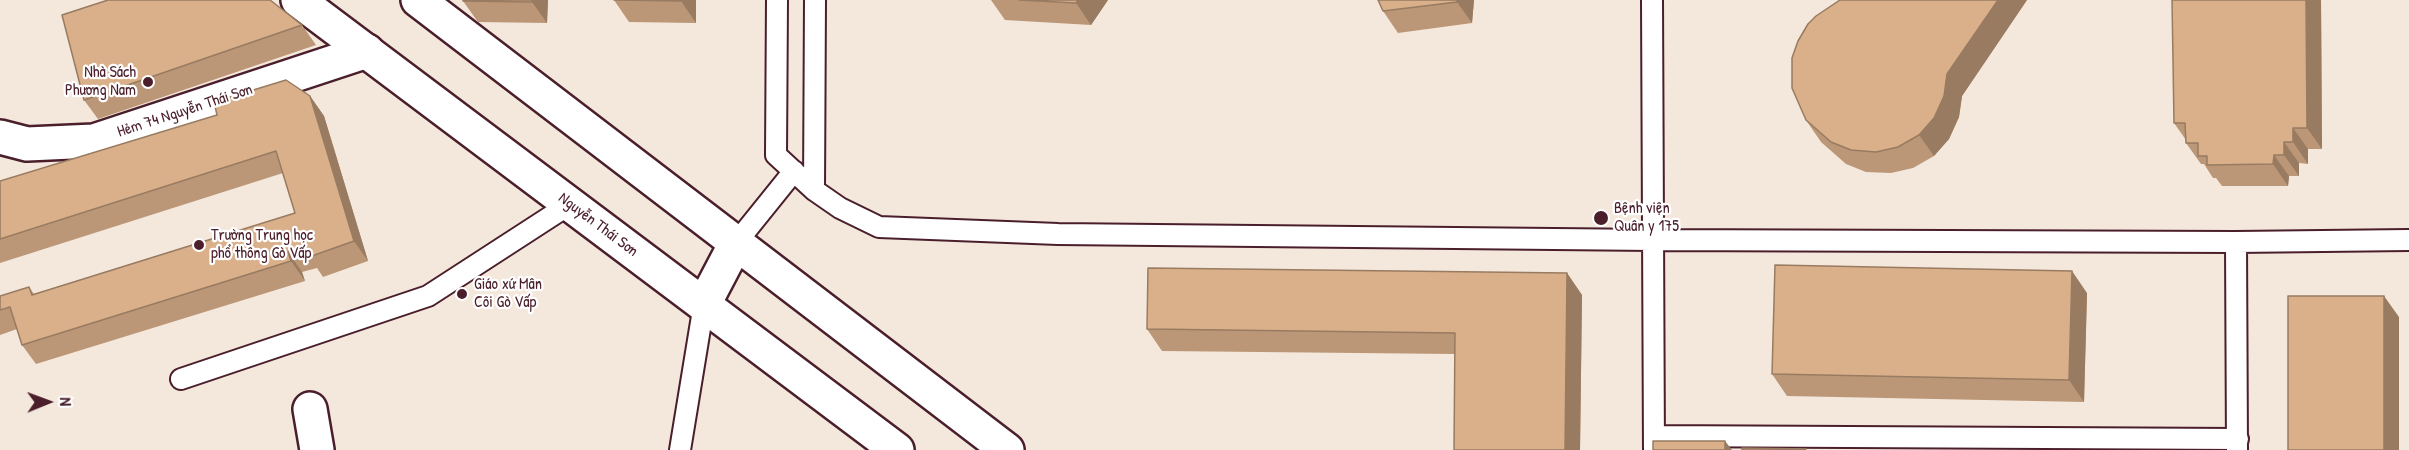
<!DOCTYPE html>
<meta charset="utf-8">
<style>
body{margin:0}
#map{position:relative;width:2409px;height:450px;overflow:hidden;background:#f4e7dc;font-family:"Patrick Hand",sans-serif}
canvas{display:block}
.north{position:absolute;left:18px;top:372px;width:60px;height:60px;-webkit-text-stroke:4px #fff;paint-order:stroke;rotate:89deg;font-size:16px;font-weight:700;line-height:24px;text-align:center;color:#4a1f2b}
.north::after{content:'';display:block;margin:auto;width:21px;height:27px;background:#4a1f2b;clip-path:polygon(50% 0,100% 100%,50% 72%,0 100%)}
</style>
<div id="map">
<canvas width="2409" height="450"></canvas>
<div class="north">N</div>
</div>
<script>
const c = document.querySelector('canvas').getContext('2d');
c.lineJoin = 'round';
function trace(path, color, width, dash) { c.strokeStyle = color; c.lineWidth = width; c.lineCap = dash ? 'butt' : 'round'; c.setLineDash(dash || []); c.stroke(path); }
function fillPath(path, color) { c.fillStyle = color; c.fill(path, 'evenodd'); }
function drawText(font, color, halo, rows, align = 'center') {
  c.font = font + ' "Patrick Hand",sans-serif'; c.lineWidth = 4.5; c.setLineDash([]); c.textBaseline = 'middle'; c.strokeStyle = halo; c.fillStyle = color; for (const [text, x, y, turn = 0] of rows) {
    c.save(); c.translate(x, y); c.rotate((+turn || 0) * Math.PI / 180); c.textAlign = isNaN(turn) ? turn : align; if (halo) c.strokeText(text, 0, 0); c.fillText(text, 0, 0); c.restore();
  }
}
const lane = new Path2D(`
 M 777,0 L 776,155 L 814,190
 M 815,0 L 814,190 L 840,208 L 879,227 L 1058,234 L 1653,240 L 2236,242 L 2409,240
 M 1652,0 L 1654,450
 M 2236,242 L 2237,450
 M 736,243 L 794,171
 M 181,379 L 428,296 L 570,204
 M 1654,436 L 2238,439
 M 680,450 L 704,304`);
const street = new Path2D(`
 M 0,137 L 27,144 L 94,141 L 367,51
 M 310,409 L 317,450`);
const primary = new Path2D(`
 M 298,0 L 897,450
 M 418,0 L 1007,450
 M 704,304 L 736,243`);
trace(lane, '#4a1f2b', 24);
trace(street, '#4a1f2b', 38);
trace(primary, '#4a1f2b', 38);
trace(lane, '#fff', 20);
trace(street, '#fff', 33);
trace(primary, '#fff', 33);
fillPath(new Path2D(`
 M 548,0 L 547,23 L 478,22 L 463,1 Z
 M 614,0 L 696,0 L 696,23 L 629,22 Z
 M 991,0 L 1108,0 L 1091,25 L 1005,20 Z
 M 1378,0 L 1474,0 L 1472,23 L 1398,33 L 1383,11 Z
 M 1840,0 L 2027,0 L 1962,96 L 1959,117 L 1949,139 L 1934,156 L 1913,168 L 1891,173 L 1866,172 L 1846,164 L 1821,142 L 1806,120 Z
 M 2321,0 L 2322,149 L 2308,149 L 2308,164 L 2299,163 L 2299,176 L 2289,176 L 2288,186 L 2222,186 L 2216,178 L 2213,178 L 2204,164 L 2201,164 L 2186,143 L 2186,140 L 2174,123 Z
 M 302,25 L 316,45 L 98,119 L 84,100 Z
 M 310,96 L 324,116 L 368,261 L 323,277 L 317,268 L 302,272 L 305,281 L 36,364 L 22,345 L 17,329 L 0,335 L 0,296 L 29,287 L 34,294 L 295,213 L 283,173 L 0,263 L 0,181 Z
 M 1567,273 L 1582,295 L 1580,450 L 1454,450 L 1455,354 L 1162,351 L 1147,329 Z
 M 2087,293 L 2084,402 L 1787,396 L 1772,374 Z`), '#bb9777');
fillPath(new Path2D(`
 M 532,0 L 548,0 L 547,23 L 532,2 Z
 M 681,0 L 696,0 L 696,23 L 681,1 Z
 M 1078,0 L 1108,0 L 1091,25 L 1076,3 Z
 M 1457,0 L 1474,0 L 1472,23 L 1457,2 Z
 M 1998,0 L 2027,0 L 1962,96 L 1959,117 L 1949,139 L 1934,156 L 1919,135 L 1947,74 Z
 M 2306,0 L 2321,0 L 2322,149 L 2307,128 Z
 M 310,96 L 324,116 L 368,261 L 354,241 Z
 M 2293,128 L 2308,149 L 2308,164 L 2293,142 Z
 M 2284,142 L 2299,163 L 2299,176 L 2284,155 Z
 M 2274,155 L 2289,176 L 2288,186 L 2273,164 Z
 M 288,252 L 302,272 L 305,281 L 291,261 Z
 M 2072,271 L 2087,293 L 2084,402 L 2069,380 Z
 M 1567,273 L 1582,295 L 1580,450 L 1565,450 Z
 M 2384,296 L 2399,317 L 2399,450 L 2384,450 Z
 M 1725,441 L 1732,450 L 1725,450 Z`), '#987b61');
const building = new Path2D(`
 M 108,0 L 270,0 L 302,25 L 84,100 L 62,15 Z
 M 463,0 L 532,0 L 532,2 L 463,1 Z
 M 614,0 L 681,0 L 681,1 Z
 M 1019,0 L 1078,0 L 1076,3 Z
 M 1378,0 L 1457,0 L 1457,2 L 1383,11 Z
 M 1840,0 L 1998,0 L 1947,74 L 1944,96 L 1934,118 L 1919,135 L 1898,147 L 1876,152 L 1851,150 L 1831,142 L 1806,120 L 1792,88 L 1792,58 L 1798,41 L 1808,24 L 1816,16 Z
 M 2172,0 L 2306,0 L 2307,128 L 2293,128 L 2293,142 L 2284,142 L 2284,155 L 2274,155 L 2273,164 L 2207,165 L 2207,156 L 2198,156 L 2198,143 L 2186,143 L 2185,123 L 2174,123 Z
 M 286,80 L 310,96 L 354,241 L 309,257 L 305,247 L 288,252 L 291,261 L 22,345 L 10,307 L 0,310 L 0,296 L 29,287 L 32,295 L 295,213 L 276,151 L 0,239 L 0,181 L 217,115 L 214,102 Z
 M 1775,265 L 2072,271 L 2069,380 L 1772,374 Z
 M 1148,268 L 1567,273 L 1565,450 L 1454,450 L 1455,333 L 1147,329 Z
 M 2288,296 L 2384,296 L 2384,450 L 2288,450 Z
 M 1653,441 L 1725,441 L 1725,450 L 1653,450 Z
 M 1742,448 L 1806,449 L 1805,450 L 1742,450 Z`);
fillPath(building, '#d9b08a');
trace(building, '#987b61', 1.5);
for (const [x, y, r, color] of [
 [148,82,6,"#4a1f2b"],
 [1601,218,8,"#4a1f2b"],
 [199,245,6,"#4a1f2b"],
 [462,294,6,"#4a1f2b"]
]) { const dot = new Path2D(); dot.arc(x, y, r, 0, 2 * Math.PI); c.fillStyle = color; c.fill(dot); trace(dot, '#fff', 2); }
drawText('16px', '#4a1f2b', '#fff', [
 ["Nhà Sách",136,73,"right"],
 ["Phương Nam",136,91,"right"],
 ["Bệnh viện",1614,209],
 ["Quân y 175",1614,227],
 ["Trường Trung học",211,236],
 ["phổ thông Gò Vấp",211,254],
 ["Giáo xứ Mân",474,285],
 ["Côi Gò Vấp",474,303]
], 'left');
drawText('16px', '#4a1f2b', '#fff', [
 ["Hẻm 74 Nguyễn Thái Sơn",185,111,-18],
 ["Nguyễn Thái Sơn",598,225,37]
]);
</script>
